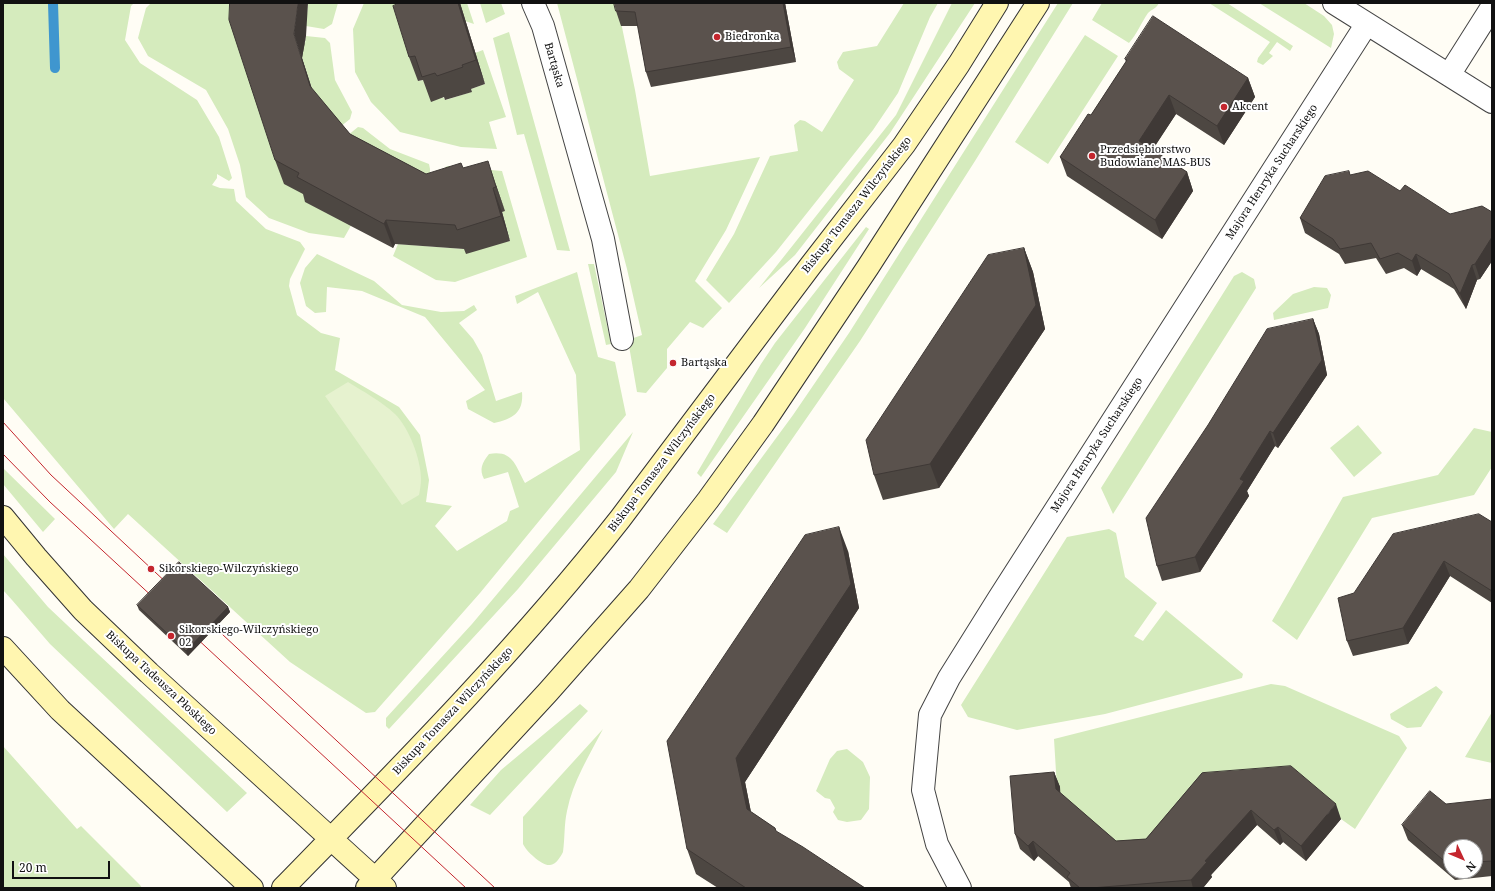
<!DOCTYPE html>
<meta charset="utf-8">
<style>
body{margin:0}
#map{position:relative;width:1495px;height:891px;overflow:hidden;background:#fffdf5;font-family:"Noto Serif",serif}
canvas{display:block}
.frame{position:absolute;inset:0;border:4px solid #111;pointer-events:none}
.north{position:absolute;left:1443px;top:839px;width:40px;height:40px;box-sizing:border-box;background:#fff;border:1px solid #a0a0a0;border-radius:50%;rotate:134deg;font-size:11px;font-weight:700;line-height:16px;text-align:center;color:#111}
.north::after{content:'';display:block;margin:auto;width:14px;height:18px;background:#c4262e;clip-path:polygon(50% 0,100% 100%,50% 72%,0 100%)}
.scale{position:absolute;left:12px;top:861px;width:98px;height:18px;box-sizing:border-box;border:2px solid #111;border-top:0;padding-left:5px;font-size:12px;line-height:14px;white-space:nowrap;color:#111;-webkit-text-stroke:3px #fff;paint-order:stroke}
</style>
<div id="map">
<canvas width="1495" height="891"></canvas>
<div class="frame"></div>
<div class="north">N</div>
<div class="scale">20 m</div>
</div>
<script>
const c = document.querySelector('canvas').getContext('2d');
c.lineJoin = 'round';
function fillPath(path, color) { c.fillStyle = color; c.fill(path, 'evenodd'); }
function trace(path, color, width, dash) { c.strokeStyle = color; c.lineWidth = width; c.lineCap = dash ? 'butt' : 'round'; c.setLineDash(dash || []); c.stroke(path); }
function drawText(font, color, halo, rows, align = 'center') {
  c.font = font + ' "Noto Serif",serif'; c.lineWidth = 4; c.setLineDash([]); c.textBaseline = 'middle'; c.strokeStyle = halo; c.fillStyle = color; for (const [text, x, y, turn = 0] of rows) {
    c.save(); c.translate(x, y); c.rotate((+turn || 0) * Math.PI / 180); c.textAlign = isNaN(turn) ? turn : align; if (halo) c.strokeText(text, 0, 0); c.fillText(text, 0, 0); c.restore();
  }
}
fillPath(new Path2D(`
 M 3,3 L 134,3 L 131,6 L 125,40 L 140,63 L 197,100 L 219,137 L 232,178 L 229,181 L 217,174 L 217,178 L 212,185 L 220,188 L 234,189 L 236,201 L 266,229 L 300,242 L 305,249 L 290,279 L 289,286 L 297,315 L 321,333 L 340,338 L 335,370 L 399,407 L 420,435 L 429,480 L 426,502 L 452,506 L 435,526 L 457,551 L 507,521 L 510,511 L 519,507 L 508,472 L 484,479 C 479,469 482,463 489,454 C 513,450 515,465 525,483 L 580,450 L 576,375 L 538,292 L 517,304 L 515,296 L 577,272 L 598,357 L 615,362 L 626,415 L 480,593 L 375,712 L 366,713 L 290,662 L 128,514 L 114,529 L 3,398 Z
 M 151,3 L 242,3 L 308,197 L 306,202 L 333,216 L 335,212 L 353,222 L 344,238 L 309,233 L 269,218 L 246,197 L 240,165 L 228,129 L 206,90 L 148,56 L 138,38 L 146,8 Z
 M 308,3 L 338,3 L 332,24 L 324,29 L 306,26 Z
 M 364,3 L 410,3 L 418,81 L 424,80 L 446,100 L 471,92 L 471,89 L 485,84 L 475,53 L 483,50 L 506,117 L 489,122 L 497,149 L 461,147 L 400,132 L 371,102 L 355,72 L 353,29 Z
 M 459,3 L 467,3 L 474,24 L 465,21 Z
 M 480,3 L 501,3 L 505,14 L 486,23 Z
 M 557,3 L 617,3 L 635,90 L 650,176 L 760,157 L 726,230 L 695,281 L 722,308 L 703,328 L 690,322 L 667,349 L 667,368 L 646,393 L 637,392 L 628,340 L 642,335 L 627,269 Z
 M 904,3 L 938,3 L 930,17 L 898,93 L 873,130 L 776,252 L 729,303 L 706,280 L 734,234 L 770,156 L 798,151 L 794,125 L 800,120 L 805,121 L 822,132 L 854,80 L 839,69 L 837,62 L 843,52 L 877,46 Z
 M 952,3 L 975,3 L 890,133 L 795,255 L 759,288 L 896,115 Z
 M 1058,3 L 1073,3 L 975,161 L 860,341 L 727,533 L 713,524 L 793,415 L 849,333 Z
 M 1102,3 L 1159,3 C 1156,9 1152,9 1148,13 C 1141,23 1137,34 1129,43 L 1092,20 Z
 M 1209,3 L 1227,3 L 1293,46 L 1290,51 L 1277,42 L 1269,53 L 1273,56 L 1263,65 L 1257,62 L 1258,58 L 1270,42 Z
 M 1259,3 L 1304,3 L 1324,16 L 1332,25 L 1334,34 L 1331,48 Z
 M 509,32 L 570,251 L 557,250 L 524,134 L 517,135 L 493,38 Z
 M 1085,35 L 1118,56 L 1048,164 L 1015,142 Z
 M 306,36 L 325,38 L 330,43 L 335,80 L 352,112 L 350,119 L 335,131 L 324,128 L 298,45 L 305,43 Z
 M 358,127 L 363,128 L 390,149 L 429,164 L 430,169 L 429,195 L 342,140 Z
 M 447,166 L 502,171 L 527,257 L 455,282 L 436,280 L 393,256 L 398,244 L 464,249 L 510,241 L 502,212 L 442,170 Z
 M 866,227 L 869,229 L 805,328 L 701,477 L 697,473 L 761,364 L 775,343 Z
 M 317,254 L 374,281 L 402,305 L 441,312 L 464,311 L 474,305 L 477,310 L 459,323 L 473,339 L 482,355 L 496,401 L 522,392 C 524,413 512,419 494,423 L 468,409 L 466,401 L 485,390 L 425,317 L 362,291 L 327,287 L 326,312 L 315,313 L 306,306 L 300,283 L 305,268 Z
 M 588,264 L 594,264 L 611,344 L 606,345 Z
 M 1242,272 L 1254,279 L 1256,288 L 1113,514 L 1101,488 L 1234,276 Z
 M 1314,287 L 1327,288 L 1331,295 L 1328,308 L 1274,320 L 1273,313 L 1293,294 Z
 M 1358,425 L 1382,453 L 1354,477 L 1330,448 Z
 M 1474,428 L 1492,432 L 1492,467 L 1474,495 L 1372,518 L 1297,640 L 1272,621 L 1343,497 L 1438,475 Z
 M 633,432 L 616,472 L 518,589 L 389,729 L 386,726 L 386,718 L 472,624 Z
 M 3,468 L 55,519 L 43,532 L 3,484 Z
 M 1109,529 L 1116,533 L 1125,577 L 1157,603 L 1134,636 L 1143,641 L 1166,610 L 1243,674 L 1242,678 L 1105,714 L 1017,730 L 968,717 L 961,705 L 1067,537 Z
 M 3,554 L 48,607 L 84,641 L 247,793 L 227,812 L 50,644 L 12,600 L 3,590 Z
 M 1271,684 L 1285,686 L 1399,736 L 1407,748 L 1355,829 L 1341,819 L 1296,781 L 1149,852 L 1122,856 L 1061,804 L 1057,788 L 1054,739 Z
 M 1436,686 L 1443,692 L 1421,727 L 1407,728 L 1391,719 L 1390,714 Z
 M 580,704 L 588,711 L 490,815 L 470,805 L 501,770 Z
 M 1492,712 L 1492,763 L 1465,757 Z
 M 603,729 C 589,756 573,781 567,811 C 564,824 565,838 563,852 C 561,856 556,865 550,865 C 542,866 526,851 523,844 L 523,817 Z
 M 3,746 L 77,829 L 81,826 L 140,885 L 142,888 L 3,888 Z
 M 847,749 L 863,762 L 870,777 L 869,809 L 861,820 L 847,822 L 838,820 L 833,812 L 835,808 L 830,799 L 825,798 L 816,791 L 830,759 L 837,751 Z`), '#d5ebbd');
fillPath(new Path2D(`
 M 348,382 C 364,392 381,401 395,414 C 409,428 421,459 421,479 C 421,484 420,490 419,495 L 402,505 L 325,396 Z`), '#e6f2cf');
trace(new Path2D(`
 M 53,3 L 55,68`), '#3f96cf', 10);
const street = new Path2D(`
 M 533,3 L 543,26 L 603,239 L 622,339
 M 1334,3 L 1492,102
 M 1449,75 L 1492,7
 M 960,888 L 937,844 L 923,790 L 930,715 L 949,678 L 999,598 L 1366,25`);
const secondary = new Path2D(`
 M 3,517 L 36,557 L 83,610 L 149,673 L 385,888
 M 3,648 L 60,710 L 252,888
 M 283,888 C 399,769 517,650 620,519 L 811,265 L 904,145 L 959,64 L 997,3
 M 367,888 L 548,692 L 639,589 L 708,500 L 763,424 L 868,267 L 1038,3`);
trace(street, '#444', 24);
trace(secondary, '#333', 24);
trace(street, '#fff', 22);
trace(secondary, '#fff6b0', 22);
trace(new Path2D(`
 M 3,422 L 51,475 L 170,586
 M 3,454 L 50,502 L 156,600
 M 208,621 L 495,888
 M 193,635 L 466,888`), '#c4262e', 1);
fillPath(new Path2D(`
 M 399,3 L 460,3 L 485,84 L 471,89 L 472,92 L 445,100 L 444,97 L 431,102 L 423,80 L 418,81 L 409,57 Z
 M 785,3 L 796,62 L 651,87 L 646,72 L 638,26 L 621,26 L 616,11 Z
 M 306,36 L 302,58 L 312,89 L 350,134 L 426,174 L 463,168 L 496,185 L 505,211 L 502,212 L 510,241 L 466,254 L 464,249 L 395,244 L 393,248 L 305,202 L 303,194 L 284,184 L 275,160 Z
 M 1125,59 L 1248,78 L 1255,97 L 1224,145 L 1176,114 L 1152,150 L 1187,172 L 1193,191 L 1162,239 L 1067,176 L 1060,157 L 1091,115 L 1126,62 Z
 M 1350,175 L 1400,191 L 1450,214 L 1492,212 L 1492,261 L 1480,279 L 1477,280 L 1466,309 L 1454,289 L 1421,269 L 1417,276 L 1404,268 L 1386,274 L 1376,258 L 1345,264 L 1339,254 L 1305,233 L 1300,218 Z
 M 1024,248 L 1033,272 L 1045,329 L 939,488 L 883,500 L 874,475 Z
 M 1313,319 L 1319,334 L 1327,375 L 1278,448 L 1275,446 L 1247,491 L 1249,496 L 1200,572 L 1162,581 L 1157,566 Z
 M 1492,522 L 1492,603 L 1450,576 L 1408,644 L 1353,656 L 1347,641 L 1354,593 Z
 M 848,551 L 859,608 L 745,782 L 751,812 L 775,828 L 776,832 L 865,888 L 718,888 L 696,874 L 687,849 Z
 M 137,605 L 228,607 L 230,612 L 188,656 L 139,610 Z
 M 1054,772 L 1060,787 L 1060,793 L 1116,841 L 1146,839 L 1202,773 L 1341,819 L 1306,861 L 1283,842 L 1280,845 L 1257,825 L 1211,875 L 1212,877 L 1203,888 L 1071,888 L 1069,882 L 1038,856 L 1034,861 L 1020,849 L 1015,834 Z
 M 1492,799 L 1492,876 L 1455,880 L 1408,840 L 1402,825 ZM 1451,847 L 1475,847 L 1475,871 L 1451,871 Z`), '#4d4742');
fillPath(new Path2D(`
 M 298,3 L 308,3 L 306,36 L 302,58 L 319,111 L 310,86 L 294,34 Z
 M 458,3 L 460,3 L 485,84 L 476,60 Z
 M 783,3 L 785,3 L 796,62 L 791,47 Z
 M 1248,78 L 1255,97 L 1224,145 L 1217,126 Z
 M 1169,95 L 1176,114 L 1146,160 L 1139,141 Z
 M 488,161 L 496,185 L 505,211 L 496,187 Z
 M 1187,172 L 1193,191 L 1162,239 L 1155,220 Z
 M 493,188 L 502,212 L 510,241 L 501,216 Z
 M 386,220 L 395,244 L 393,248 L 384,224 Z
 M 1492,237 L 1492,261 L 1480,279 L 1475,264 Z
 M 1024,248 L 1033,272 L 1045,329 L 939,488 L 930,464 Z
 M 1416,254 L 1421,269 L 1417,276 L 1412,261 Z
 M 1472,265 L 1477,280 L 1466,309 L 1460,294 Z
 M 1313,319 L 1319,334 L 1327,375 L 1278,448 L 1273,433 Z
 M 1270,431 L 1275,446 L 1247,491 L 1249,496 L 1200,572 L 1195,557 L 1240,479 Z
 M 839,527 L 848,551 L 859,608 L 745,782 L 755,833 L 747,809 L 736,758 Z
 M 1444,561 L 1450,576 L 1408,644 L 1403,628 Z
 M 228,607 L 230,612 L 188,656 L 186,651 Z
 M 1054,772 L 1060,787 L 1061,804 L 1056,789 Z
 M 1336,804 L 1341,819 L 1306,861 L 1301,846 Z
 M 1251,810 L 1257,825 L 1211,875 L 1212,877 L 1203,888 L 1193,888 L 1191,880 L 1205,861 Z
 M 1278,827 L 1283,842 L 1280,845 L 1274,830 Z
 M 1033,841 L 1038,856 L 1034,861 L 1028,846 Z`), '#3f3936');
const building = new Path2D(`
 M 230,3 L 298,3 L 297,12 L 294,34 L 310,86 L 350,134 L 426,174 L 461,163 L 463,168 L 488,161 L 496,187 L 493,188 L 501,216 L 457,230 L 455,225 L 386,220 L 384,224 L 297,177 L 299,173 L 275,160 L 229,20 Z
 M 400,3 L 458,3 L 476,60 L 462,65 L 463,67 L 437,76 L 435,73 L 422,77 L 415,56 L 409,57 L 393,6 Z
 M 614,3 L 783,3 L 791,47 L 646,72 L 635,12 L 616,11 Z
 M 1153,16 L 1248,78 L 1217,126 L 1169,95 L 1139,141 L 1187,172 L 1155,220 L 1060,157 L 1088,114 L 1091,115 L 1127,60 L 1125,59 Z
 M 1349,171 L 1350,175 L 1368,171 L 1400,191 L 1405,185 L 1450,214 L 1482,206 L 1492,212 L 1492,237 L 1475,264 L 1472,265 L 1460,294 L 1449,274 L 1416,254 L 1412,261 L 1398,253 L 1380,259 L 1371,243 L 1340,249 L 1333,239 L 1300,218 L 1325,176 Z
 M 1024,248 L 1036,305 L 930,464 L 874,475 L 866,440 L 988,255 Z
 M 1313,319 L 1322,360 L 1273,433 L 1270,431 L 1240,479 L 1244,481 L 1195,557 L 1157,566 L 1146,518 L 1208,425 L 1267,329 Z
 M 1479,514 L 1492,522 L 1492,591 L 1444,561 L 1403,628 L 1347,641 L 1338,598 L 1354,593 L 1393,534 Z
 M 839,527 L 851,584 L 736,758 L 747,809 L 775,828 L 776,831 L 803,847 L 865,888 L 746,888 L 687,849 L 667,741 L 805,535 Z
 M 179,562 L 228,607 L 186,651 L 137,605 Z
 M 1291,766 L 1336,804 L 1301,846 L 1278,827 L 1274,830 L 1251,810 L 1205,861 L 1207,862 L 1191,880 L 1091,888 L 1080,888 L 1067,877 L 1070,873 L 1033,841 L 1028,846 L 1015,834 L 1010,776 L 1054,772 L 1056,789 L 1116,841 L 1146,839 L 1202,773 Z
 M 1430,791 L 1446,804 L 1492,799 L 1492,861 L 1475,862 L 1475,847 L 1451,847 L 1451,864 L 1449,865 L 1402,825 Z`);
fillPath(building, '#5a524d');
trace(building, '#3f3936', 1);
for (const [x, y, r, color] of [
 [717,37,4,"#c4262e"],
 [1224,107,4,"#c4262e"],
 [1092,156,4,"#c4262e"],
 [673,363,4,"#c4262e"],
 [151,569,4,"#c4262e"],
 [171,636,4,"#c4262e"]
]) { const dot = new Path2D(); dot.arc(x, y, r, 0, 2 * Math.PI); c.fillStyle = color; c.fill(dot); trace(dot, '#fff', 1.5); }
drawText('11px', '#111', '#fff', [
 ["Biedronka",725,37],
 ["Akcent",1232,107],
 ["Przedsiębiorstwo",1100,150],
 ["Budowlane MAS-BUS",1100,163],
 ["Bartąska",681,363],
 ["Sikorskiego-Wilczyńskiego",159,569],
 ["Sikorskiego-Wilczyńskiego",179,630],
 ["02",179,643]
], 'left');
drawText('11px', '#111', '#fff', [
 ["Bartąska",554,65,74],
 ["Majora Henryka Sucharskiego",1272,172,-57],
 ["Biskupa Tomasza Wilczyńskiego",857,205,-52],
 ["Majora Henryka Sucharskiego",1097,445,-57],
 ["Biskupa Tomasza Wilczyńskiego",662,463,-53],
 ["Biskupa Tadeusza Płoskiego",161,683,43],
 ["Biskupa Tomasza Wilczyńskiego",453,711,-47]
]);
</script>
